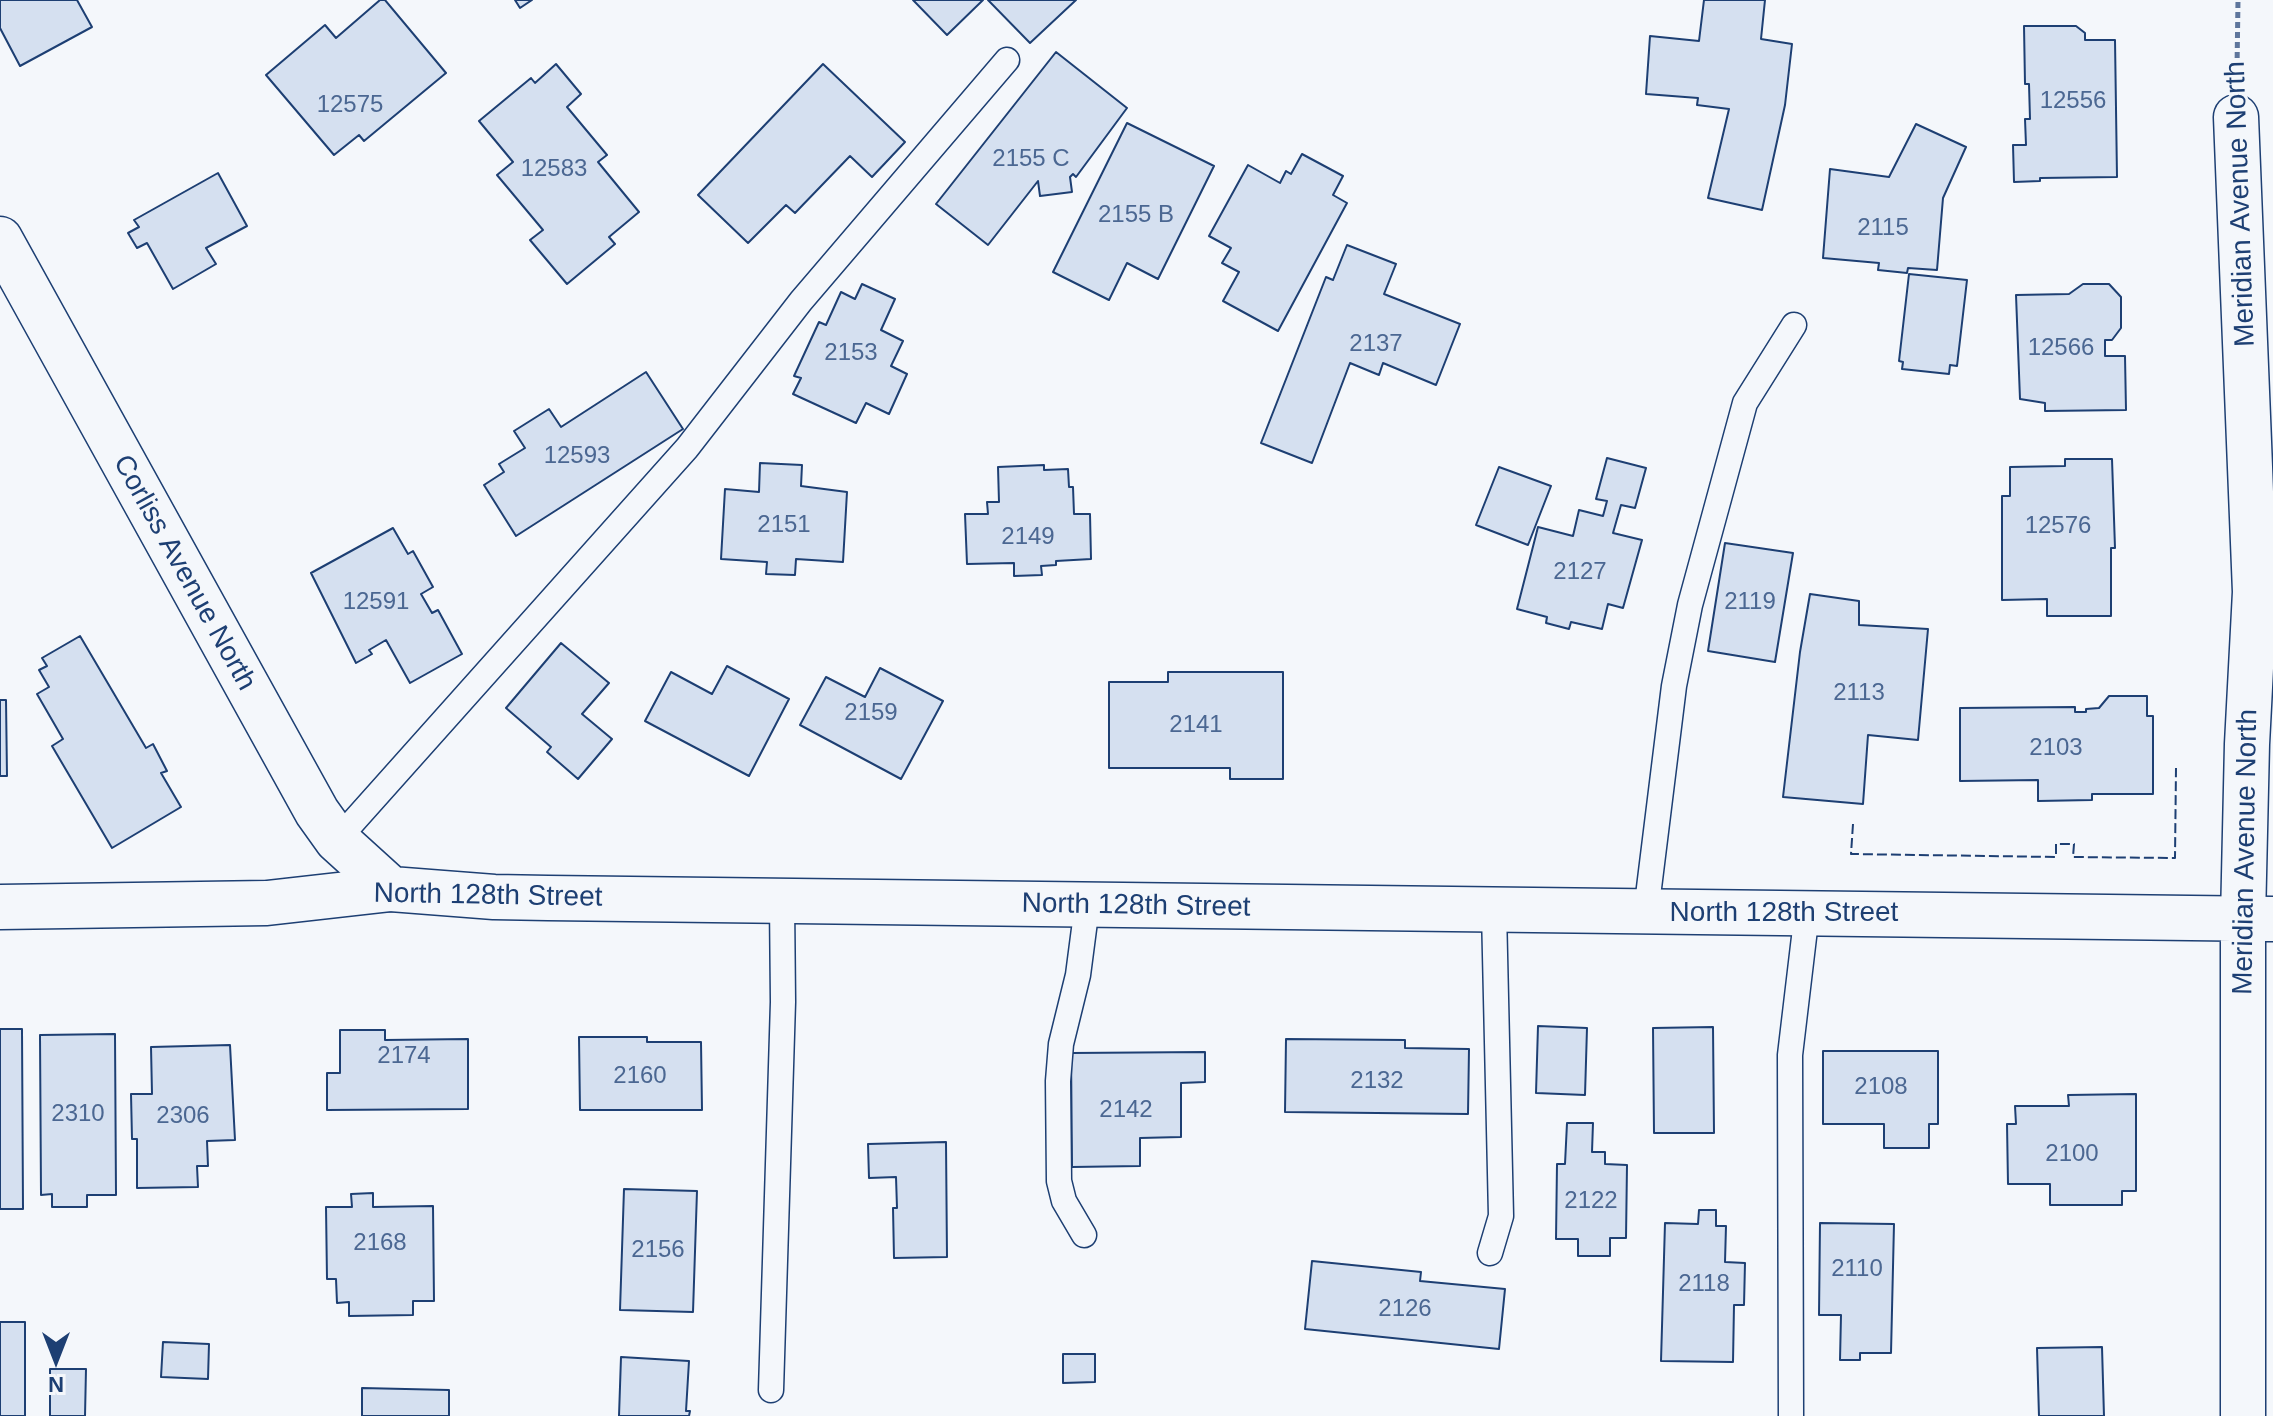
<!DOCTYPE html>
<style>
body{margin:0}
#map{position:relative;width:2273px;height:1416px;overflow:hidden;background:#f4f7fb;font-family:Helvetica,sans-serif}
canvas{display:block}
.north{position:absolute;left:16px;top:1320px;width:80px;height:80px;-webkit-text-stroke:6px #f4f7fb;paint-order:stroke;rotate:180deg;font-size:22px;font-weight:700;line-height:32px;text-align:center;color:#1d3f73}
.north::after{content:'';display:block;margin:auto;width:28px;height:36px;background:#1d3f73;clip-path:polygon(50% 0,100% 100%,50% 72%,0 100%)}
</style>
<div id="map">
<canvas width="2273" height="1416"></canvas>
<div class="north">N</div>
</div>
<script>
const c = document.querySelector('canvas').getContext('2d');
c.lineJoin = 'round';
function fillPath(path, color) { c.fillStyle = color; c.fill(path, 'evenodd'); }
function trace(path, color, width, dash) { c.strokeStyle = color; c.lineWidth = width; c.lineCap = dash ? 'butt' : 'round'; c.setLineDash(dash || []); c.stroke(path); }
function drawText(font, color, halo, rows, align = 'center') {
  c.font = font + ' Helvetica,sans-serif'; c.lineWidth = 6; c.setLineDash([]); c.textBaseline = 'middle'; c.strokeStyle = halo; c.fillStyle = color; for (const [text, x, y, turn = 0] of rows) {
    c.save(); c.translate(x, y); c.rotate((+turn || 0) * Math.PI / 180); c.textAlign = isNaN(turn) ? turn : align; if (halo) c.strokeText(text, 0, 0); c.fillText(text, 0, 0); c.restore();
  }
}
const building = new Path2D(`
 M 0,0 L 77,0 L 92,27 L 20,66 L 0,28 Z
 M 380,0 L 385,0 L 446,73 L 364,141 L 359,135 L 334,155 L 266,75 L 325,25 L 336,38 Z
 M 515,0 L 532,0 L 520,8 Z
 M 913,0 L 983,0 L 947,35 Z
 M 988,0 L 1076,0 L 1030,43 Z
 M 1704,0 L 1765,0 L 1761,39 L 1792,44 L 1785,105 L 1762,210 L 1708,198 L 1729,109 L 1697,105 L 1698,98 L 1646,94 L 1650,36 L 1699,41 Z
 M 2024,26 L 2076,26 L 2085,33 L 2085,40 L 2115,40 L 2117,177 L 2040,178 L 2040,181 L 2014,182 L 2013,145 L 2026,145 L 2025,119 L 2030,119 L 2029,84 L 2025,84 Z
 M 1056,52 L 1127,108 L 1076,177 L 1073,174 L 1070,177 L 1072,192 L 1040,196 L 1038,181 L 988,245 L 936,204 Z
 M 556,64 L 581,94 L 567,107 L 607,155 L 598,162 L 639,212 L 609,237 L 615,244 L 567,284 L 530,240 L 543,230 L 497,175 L 513,162 L 479,121 L 531,78 L 535,83 Z
 M 823,64 L 905,142 L 872,177 L 850,156 L 795,213 L 786,205 L 748,243 L 698,195 Z
 M 1127,123 L 1214,166 L 1158,279 L 1127,263 L 1109,300 L 1053,272 Z
 M 1916,124 L 1966,147 L 1943,198 L 1937,270 L 1908,268 L 1907,273 L 1878,270 L 1879,263 L 1823,258 L 1830,169 L 1889,177 Z
 M 1302,154 L 1343,176 L 1333,195 L 1347,203 L 1278,331 L 1223,301 L 1239,272 L 1222,263 L 1231,248 L 1209,236 L 1248,165 L 1280,183 L 1286,171 L 1291,174 Z
 M 218,173 L 247,226 L 206,248 L 216,264 L 173,289 L 147,243 L 137,248 L 128,233 L 139,227 L 134,220 Z
 M 1347,245 L 1396,264 L 1384,294 L 1460,324 L 1436,385 L 1383,363 L 1379,375 L 1350,363 L 1312,463 L 1261,443 L 1326,277 L 1333,280 Z
 M 1909,274 L 1967,280 L 1957,366 L 1950,365 L 1949,374 L 1902,369 L 1903,362 L 1899,361 Z
 M 862,284 L 895,299 L 881,330 L 903,341 L 891,366 L 907,374 L 889,414 L 866,403 L 856,423 L 793,394 L 801,378 L 794,376 L 819,322 L 826,325 L 841,292 L 855,299 Z
 M 2083,284 L 2109,284 L 2121,297 L 2121,328 L 2112,340 L 2105,340 L 2105,356 L 2125,356 L 2126,410 L 2045,411 L 2045,403 L 2020,399 L 2016,295 L 2069,294 Z
 M 646,372 L 683,429 L 516,536 L 484,485 L 504,472 L 499,464 L 525,448 L 514,431 L 549,409 L 561,427 Z
 M 1607,458 L 1646,468 L 1635,508 L 1621,505 L 1613,533 L 1642,540 L 1623,608 L 1608,604 L 1602,629 L 1571,622 L 1569,629 L 1546,623 L 1547,617 L 1517,609 L 1538,527 L 1573,536 L 1579,510 L 1603,516 L 1607,501 L 1596,499 Z
 M 2065,459 L 2112,459 L 2115,548 L 2111,548 L 2111,616 L 2047,616 L 2047,599 L 2002,600 L 2002,496 L 2010,496 L 2010,467 L 2065,466 Z
 M 760,463 L 802,465 L 801,486 L 847,492 L 843,562 L 796,559 L 795,575 L 766,574 L 767,562 L 721,559 L 725,489 L 759,492 Z
 M 1044,465 L 1044,470 L 1068,469 L 1069,487 L 1073,487 L 1074,514 L 1090,514 L 1091,559 L 1056,561 L 1056,565 L 1041,566 L 1042,575 L 1014,576 L 1014,563 L 967,564 L 965,514 L 988,514 L 987,502 L 999,502 L 998,467 Z
 M 1499,467 L 1551,486 L 1528,545 L 1476,525 Z
 M 393,528 L 408,554 L 413,551 L 433,587 L 421,594 L 432,613 L 438,610 L 462,654 L 410,683 L 386,640 L 369,650 L 372,654 L 356,663 L 311,573 Z
 M 1725,543 L 1793,553 L 1775,662 L 1708,651 Z
 M 1810,594 L 1859,601 L 1859,625 L 1928,629 L 1918,740 L 1868,735 L 1863,804 L 1783,797 L 1800,652 Z
 M 80,636 L 146,748 L 153,744 L 167,771 L 161,773 L 181,807 L 112,848 L 52,746 L 63,739 L 37,694 L 49,687 L 39,670 L 47,666 L 42,658 Z
 M 561,643 L 609,683 L 582,714 L 612,739 L 578,779 L 547,752 L 551,747 L 506,708 Z
 M 727,666 L 789,699 L 749,776 L 645,721 L 671,672 L 712,694 Z
 M 880,668 L 943,701 L 901,779 L 800,725 L 826,677 L 865,697 Z
 M 1168,672 L 1283,672 L 1283,779 L 1230,779 L 1230,768 L 1109,768 L 1109,682 L 1168,682 Z
 M 2109,696 L 2147,696 L 2147,716 L 2153,716 L 2153,794 L 2092,794 L 2092,800 L 2038,801 L 2038,780 L 1960,781 L 1960,708 L 2075,707 L 2075,712 L 2086,712 L 2086,709 L 2099,708 Z
 M 0,700 L 6,700 L 7,776 L 0,776 Z
 M 1538,1026 L 1587,1028 L 1585,1095 L 1536,1093 Z
 M 1713,1027 L 1714,1133 L 1654,1133 L 1653,1028 Z
 M 0,1029 L 22,1029 L 23,1209 L 0,1209 Z
 M 340,1030 L 385,1030 L 385,1040 L 468,1039 L 468,1109 L 327,1110 L 327,1073 L 340,1073 Z
 M 115,1034 L 116,1195 L 87,1195 L 87,1207 L 52,1207 L 52,1194 L 41,1195 L 40,1035 Z
 M 579,1037 L 647,1037 L 647,1042 L 701,1042 L 702,1110 L 580,1110 Z
 M 1286,1039 L 1405,1040 L 1405,1048 L 1469,1049 L 1468,1114 L 1285,1112 Z
 M 230,1045 L 235,1140 L 207,1141 L 208,1166 L 197,1166 L 198,1187 L 137,1188 L 137,1139 L 132,1139 L 131,1094 L 152,1094 L 151,1047 Z
 M 1823,1051 L 1938,1051 L 1938,1124 L 1929,1124 L 1929,1148 L 1884,1148 L 1884,1124 L 1823,1124 Z
 M 1205,1052 L 1205,1082 L 1181,1083 L 1181,1137 L 1140,1138 L 1140,1166 L 1072,1167 L 1071,1053 Z
 M 2136,1094 L 2136,1191 L 2122,1191 L 2122,1205 L 2050,1205 L 2050,1184 L 2008,1184 L 2007,1124 L 2016,1124 L 2015,1106 L 2069,1106 L 2068,1095 Z
 M 1567,1123 L 1593,1123 L 1592,1152 L 1605,1152 L 1605,1164 L 1627,1165 L 1626,1238 L 1610,1238 L 1610,1256 L 1578,1256 L 1578,1239 L 1556,1239 L 1557,1164 L 1565,1164 Z
 M 946,1142 L 947,1257 L 894,1258 L 893,1208 L 897,1208 L 896,1177 L 869,1178 L 868,1144 Z
 M 624,1189 L 697,1191 L 693,1312 L 620,1310 Z
 M 373,1193 L 373,1207 L 433,1206 L 434,1301 L 413,1301 L 413,1315 L 349,1316 L 349,1302 L 337,1303 L 336,1279 L 327,1279 L 326,1207 L 352,1207 L 351,1194 Z
 M 1699,1210 L 1716,1210 L 1716,1226 L 1726,1226 L 1725,1262 L 1745,1263 L 1744,1305 L 1734,1305 L 1733,1362 L 1661,1361 L 1665,1223 L 1698,1224 Z
 M 1820,1223 L 1894,1224 L 1891,1353 L 1860,1353 L 1860,1360 L 1840,1360 L 1841,1315 L 1819,1315 Z
 M 1312,1261 L 1421,1272 L 1420,1281 L 1505,1289 L 1499,1349 L 1305,1329 Z
 M 0,1322 L 25,1322 L 25,1416 L 0,1416 Z
 M 163,1342 L 209,1344 L 208,1379 L 161,1377 Z
 M 2102,1347 L 2104,1416 L 2039,1416 L 2037,1348 Z
 M 1063,1354 L 1095,1354 L 1095,1382 L 1063,1383 Z
 M 621,1357 L 689,1361 L 686,1411 L 690,1411 L 689,1416 L 619,1416 Z
 M 50,1369 L 86,1369 L 85,1416 L 50,1416 Z
 M 362,1388 L 449,1390 L 449,1416 L 362,1416 Z`);
fillPath(building, '#d5e0f0');
trace(building, '#1d3f73', 2);
const lane = new Path2D(`
 M 337,840 L 687,448 L 801,301 L 1007,60
 M 1646,912 L 1674,686 L 1690,605 L 1745,403 L 1794,325
 M 1084,1235 L 1064,1201 L 1059,1181 L 1058,1081 L 1061,1044 L 1078,975 L 1087,906
 M 1490,1253 L 1501,1216 L 1494,911
 M 771,1390 L 783,1002 L 782,902
 M 1791,1416 L 1790,1055 L 1807,912`);
const street = new Path2D(`
 M 2236,117 L 2255,592 L 2247,744 L 2243,919
 M 0,907 L 267,903 L 391,889`);
const secondary = new Path2D(`
 M 0,239 L 317,812 L 337,840 L 391,889 L 494,897 L 548,898 L 2273,919
 M 2243,919 L 2243,1416`);
trace(lane, '#1d3f73', 27);
trace(street, '#1d3f73', 47);
trace(secondary, '#1d3f73', 47);
trace(new Path2D(`
 M 2237,68 L 2238,0`), '#5e769c', 5, [6, 4]);
trace(lane, '#f4f7fb', 24);
trace(street, '#f4f7fb', 44);
trace(secondary, '#f4f7fb', 44);
trace(new Path2D(`
 M 1853,824 L 1851,854 L 2056,857 L 2056,844 L 2074,844 L 2073,857 L 2175,858 L 2176,768`), '#1d3f73', 2, [10, 4]);
drawText('24px', '#4b6792', null, [
 ["12556",2073,101],
 ["12575",350,105],
 ["2155 C",1031,159],
 ["12583",554,169],
 ["2155 B",1136,215],
 ["2115",1883,228],
 ["2137",1376,344],
 ["12566",2061,348],
 ["2153",851,353],
 ["12593",577,456],
 ["2151",784,525],
 ["12576",2058,526],
 ["2149",1028,537],
 ["2127",1580,572],
 ["12591",376,602],
 ["2119",1750,602],
 ["2113",1859,693],
 ["2159",871,713],
 ["2141",1196,725],
 ["2103",2056,748],
 ["2174",404,1056],
 ["2160",640,1076],
 ["2132",1377,1081],
 ["2108",1881,1087],
 ["2142",1126,1110],
 ["2310",78,1114],
 ["2306",183,1116],
 ["2100",2072,1154],
 ["2122",1591,1201],
 ["2168",380,1243],
 ["2156",658,1250],
 ["2110",1857,1269],
 ["2118",1704,1284],
 ["2126",1405,1309]
]);
drawText('28px', '#1d3f73', '#f4f7fb', [
 ["Meridian Avenue North",2241,204,-92],
 ["Corliss Avenue North",184,573,61],
 ["Meridian Avenue North",2246,852,-89],
 ["North 128th Street",488,896,1],
 ["North 128th Street",1136,906,1],
 ["North 128th Street",1784,913]
]);
</script>
